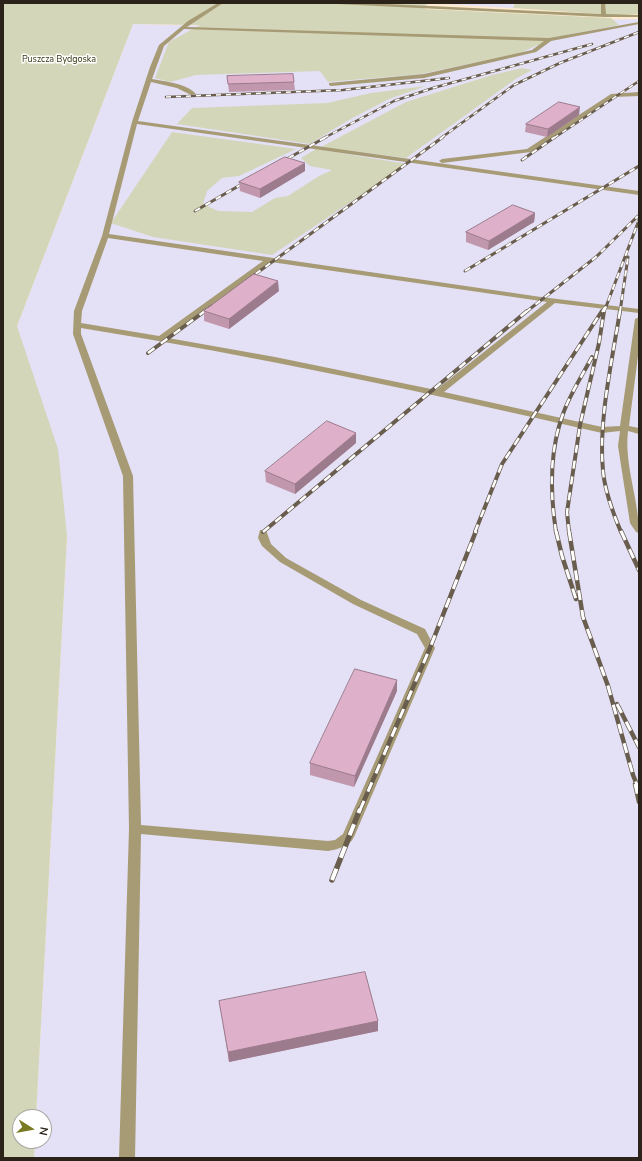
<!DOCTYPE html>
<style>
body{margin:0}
#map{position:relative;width:642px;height:1161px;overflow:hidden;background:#fdeacf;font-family:"Nunito Sans",sans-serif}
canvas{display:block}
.frame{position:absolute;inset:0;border:4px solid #2b2319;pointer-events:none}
.north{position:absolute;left:12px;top:1109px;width:40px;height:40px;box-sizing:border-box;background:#fff;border:1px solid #aaa7a3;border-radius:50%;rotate:101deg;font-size:11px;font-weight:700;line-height:16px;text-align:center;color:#2b2319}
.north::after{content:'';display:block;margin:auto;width:14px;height:18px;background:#797a22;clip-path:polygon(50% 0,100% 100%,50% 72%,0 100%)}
</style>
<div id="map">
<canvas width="642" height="1161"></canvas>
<div class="frame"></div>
<div class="north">N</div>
</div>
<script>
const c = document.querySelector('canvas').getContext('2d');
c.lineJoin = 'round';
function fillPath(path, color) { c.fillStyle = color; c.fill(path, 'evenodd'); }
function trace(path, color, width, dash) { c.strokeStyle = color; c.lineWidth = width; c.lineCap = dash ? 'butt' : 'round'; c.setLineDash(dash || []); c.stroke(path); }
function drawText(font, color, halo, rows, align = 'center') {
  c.font = font + ' "Nunito Sans",sans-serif'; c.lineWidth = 3; c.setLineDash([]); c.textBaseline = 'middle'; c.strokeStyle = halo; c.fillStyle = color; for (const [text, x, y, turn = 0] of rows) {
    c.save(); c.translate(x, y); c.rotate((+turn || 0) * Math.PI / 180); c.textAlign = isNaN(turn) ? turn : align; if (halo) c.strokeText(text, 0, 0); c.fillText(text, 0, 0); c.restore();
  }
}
fillPath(new Path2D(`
 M 427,3 L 514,3 L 513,8 Z
 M 639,19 L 639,1158 L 34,1158 L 35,1141 L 44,1141 L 44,1117 L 36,1117 L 67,536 L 17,326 L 133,24 L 223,26 Z`), '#e4e0f6');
fillPath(new Path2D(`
 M 3,3 L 427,3 L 425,9 L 611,18 L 619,25 L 556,37 L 520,53 L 421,74 L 328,82 L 320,71 L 196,75 L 170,82 L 155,78 L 169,42 L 200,25 L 133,24 L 17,326 L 58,449 L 67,536 L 36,1117 L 20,1117 L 20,1141 L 35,1141 L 34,1158 L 3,1158 Z
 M 515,3 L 639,3 L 639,14 L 615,15 L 513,8 Z
 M 522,68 L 532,70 L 517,78 L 406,158 L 321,147 L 406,102 L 492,75 Z
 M 426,86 L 389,99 L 347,121 L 310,144 L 177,124 L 192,108 L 327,103 L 371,93 Z
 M 172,132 L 296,149 L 239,176 L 222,178 L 207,191 L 203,204 L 218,211 L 252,212 L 275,198 L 288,196 L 319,176 L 332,170 L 310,166 L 301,158 L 316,149 L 407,164 L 272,255 L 153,237 L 111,223 Z`), '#d4d6b9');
fillPath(new Path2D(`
 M 218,3 L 223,3 L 187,27 L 549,38 L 639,22 L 639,24 L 551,41 L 536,52 L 424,78 L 331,86 L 329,85 L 329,83 L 424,74 L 532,50 L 544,41 L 184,29 L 164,46 L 152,79 C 166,82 186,83 196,94 L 191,95 L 177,88 L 151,82 L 138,121 L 639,191 L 639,195 L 137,124 L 109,234 L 541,297 L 639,309 L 639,313 L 555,303 L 444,392 L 602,427 L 620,426 L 635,319 L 639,317 L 639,348 L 629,426 L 639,428 L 639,434 L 628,431 C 624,465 639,499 639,533 L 636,532 L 630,523 L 618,446 L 620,431 L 602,433 C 429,393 257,356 81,328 L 81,334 L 133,476 L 141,825 L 328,841 L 335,840 L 343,834 L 425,648 L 417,634 L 353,604 L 280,562 L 262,546 L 258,538 L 260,530 L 266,530 L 271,544 L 286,558 L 361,600 L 425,629 L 435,648 L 354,837 C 349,847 338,849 328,851 L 141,834 L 135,1158 L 119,1158 L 129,829 L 123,476 L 73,334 L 74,311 L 102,236 L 132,122 L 150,67 L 159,45 L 188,21 ZM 108,238 L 263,261 L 159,336 L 81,323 L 82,311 ZM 271,262 L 541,301 L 547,302 L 436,390 L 275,357 L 168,338 Z
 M 335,3 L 366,3 L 601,14 L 601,3 L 605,3 L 606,14 L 639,15 L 639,17 L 604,17 L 337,4 Z
 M 639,92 L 639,96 L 614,97 L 531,152 L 442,163 L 439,161 L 442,159 L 527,149 L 611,94 Z`), '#a69b74');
const railFar4 = new Path2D(`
 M 166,97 L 343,90 L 449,78
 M 324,138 L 394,101 L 433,88 L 592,44
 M 441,138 L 514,85 L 560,63 L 639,32
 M 554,138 L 639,81`);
const railFar3 = new Path2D(`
 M 522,160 L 555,137
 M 278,164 L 326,137
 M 195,211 L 249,180
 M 465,271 L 639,166
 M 246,281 L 443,137
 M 203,312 L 212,306
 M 526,312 L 596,257 L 638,216
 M 602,312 L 605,307
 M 604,312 L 639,220
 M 620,312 L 628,257`);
const railFar2 = new Path2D(`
 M 620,311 C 612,361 598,422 603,471 C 605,492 613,513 621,532
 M 148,353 L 205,311
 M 263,532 L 527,311
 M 475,532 L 502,464 L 602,311
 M 556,532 C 550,493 549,452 563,414 C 570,394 582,376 592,357
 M 569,532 L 567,512 L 580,425 L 599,343 L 604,311`);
const railFar1 = new Path2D(`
 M 556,531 L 562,556 L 576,599
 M 569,531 L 583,617 L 608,686 L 633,775 L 639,790
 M 621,531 L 639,570
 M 617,704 L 639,747
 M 635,784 L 639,802
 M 360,810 L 430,648 L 476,531`);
const rail = new Path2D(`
 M 332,880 L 360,809`);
trace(railFar4, '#695d4e', 2.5);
trace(railFar3, '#695d4e', 3);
trace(railFar2, '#695d4e', 4);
trace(railFar1, '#695d4e', 4.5);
trace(rail, '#695d4e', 5.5);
trace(railFar4, '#fff', 1.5, [5]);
trace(railFar3, '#fff', 2, [6]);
trace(railFar2, '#fff', 2.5, [8]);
trace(railFar1, '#fff', 3, [10]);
trace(rail, '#fff', 4, [12]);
fillPath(new Path2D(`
 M 227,76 L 294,82 L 295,90 L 229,92 Z
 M 579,115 L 547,137 L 525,132 L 526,124 Z
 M 305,171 L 260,198 L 240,191 L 239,182 Z
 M 535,213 L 534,222 L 488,250 L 466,242 L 466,232 Z
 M 279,291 L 229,329 L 204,321 L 204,311 Z
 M 356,443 L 295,494 L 266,482 L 265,471 Z
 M 397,691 L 354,787 L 310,775 L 310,763 Z
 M 219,1001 L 378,1021 L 378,1031 L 229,1062 L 221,1012 Z`), '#c097ad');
fillPath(new Path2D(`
 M 580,107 L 579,115 L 547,137 L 548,129 Z
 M 305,163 L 305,171 L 260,198 L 260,189 Z
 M 535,213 L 534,222 L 488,250 L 489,241 Z
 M 278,281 L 279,291 L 229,329 L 229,319 Z
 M 356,433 L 356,443 L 295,494 L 295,484 Z
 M 397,680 L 397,691 L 354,787 L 355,776 Z
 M 378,1021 L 378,1031 L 229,1062 L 228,1052 Z`), '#9c7b8d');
const building = new Path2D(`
 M 293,74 L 294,82 L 228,84 L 227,76 Z
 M 559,102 L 580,107 L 548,129 L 526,124 Z
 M 285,157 L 305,163 L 260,189 L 239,182 Z
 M 513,205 L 535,213 L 489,241 L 466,232 Z
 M 254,274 L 278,281 L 229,319 L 204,311 Z
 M 327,421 L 356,433 L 295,484 L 265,471 Z
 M 355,669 L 397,680 L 355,776 L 310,763 Z
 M 365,972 L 378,1021 L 228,1052 L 219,1001 Z`);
fillPath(building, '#dfb0c9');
trace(building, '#9c7b8d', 1);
drawText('9px', '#353610', '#fff', [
 ["Puszcza Bydgoska",59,60]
]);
</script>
